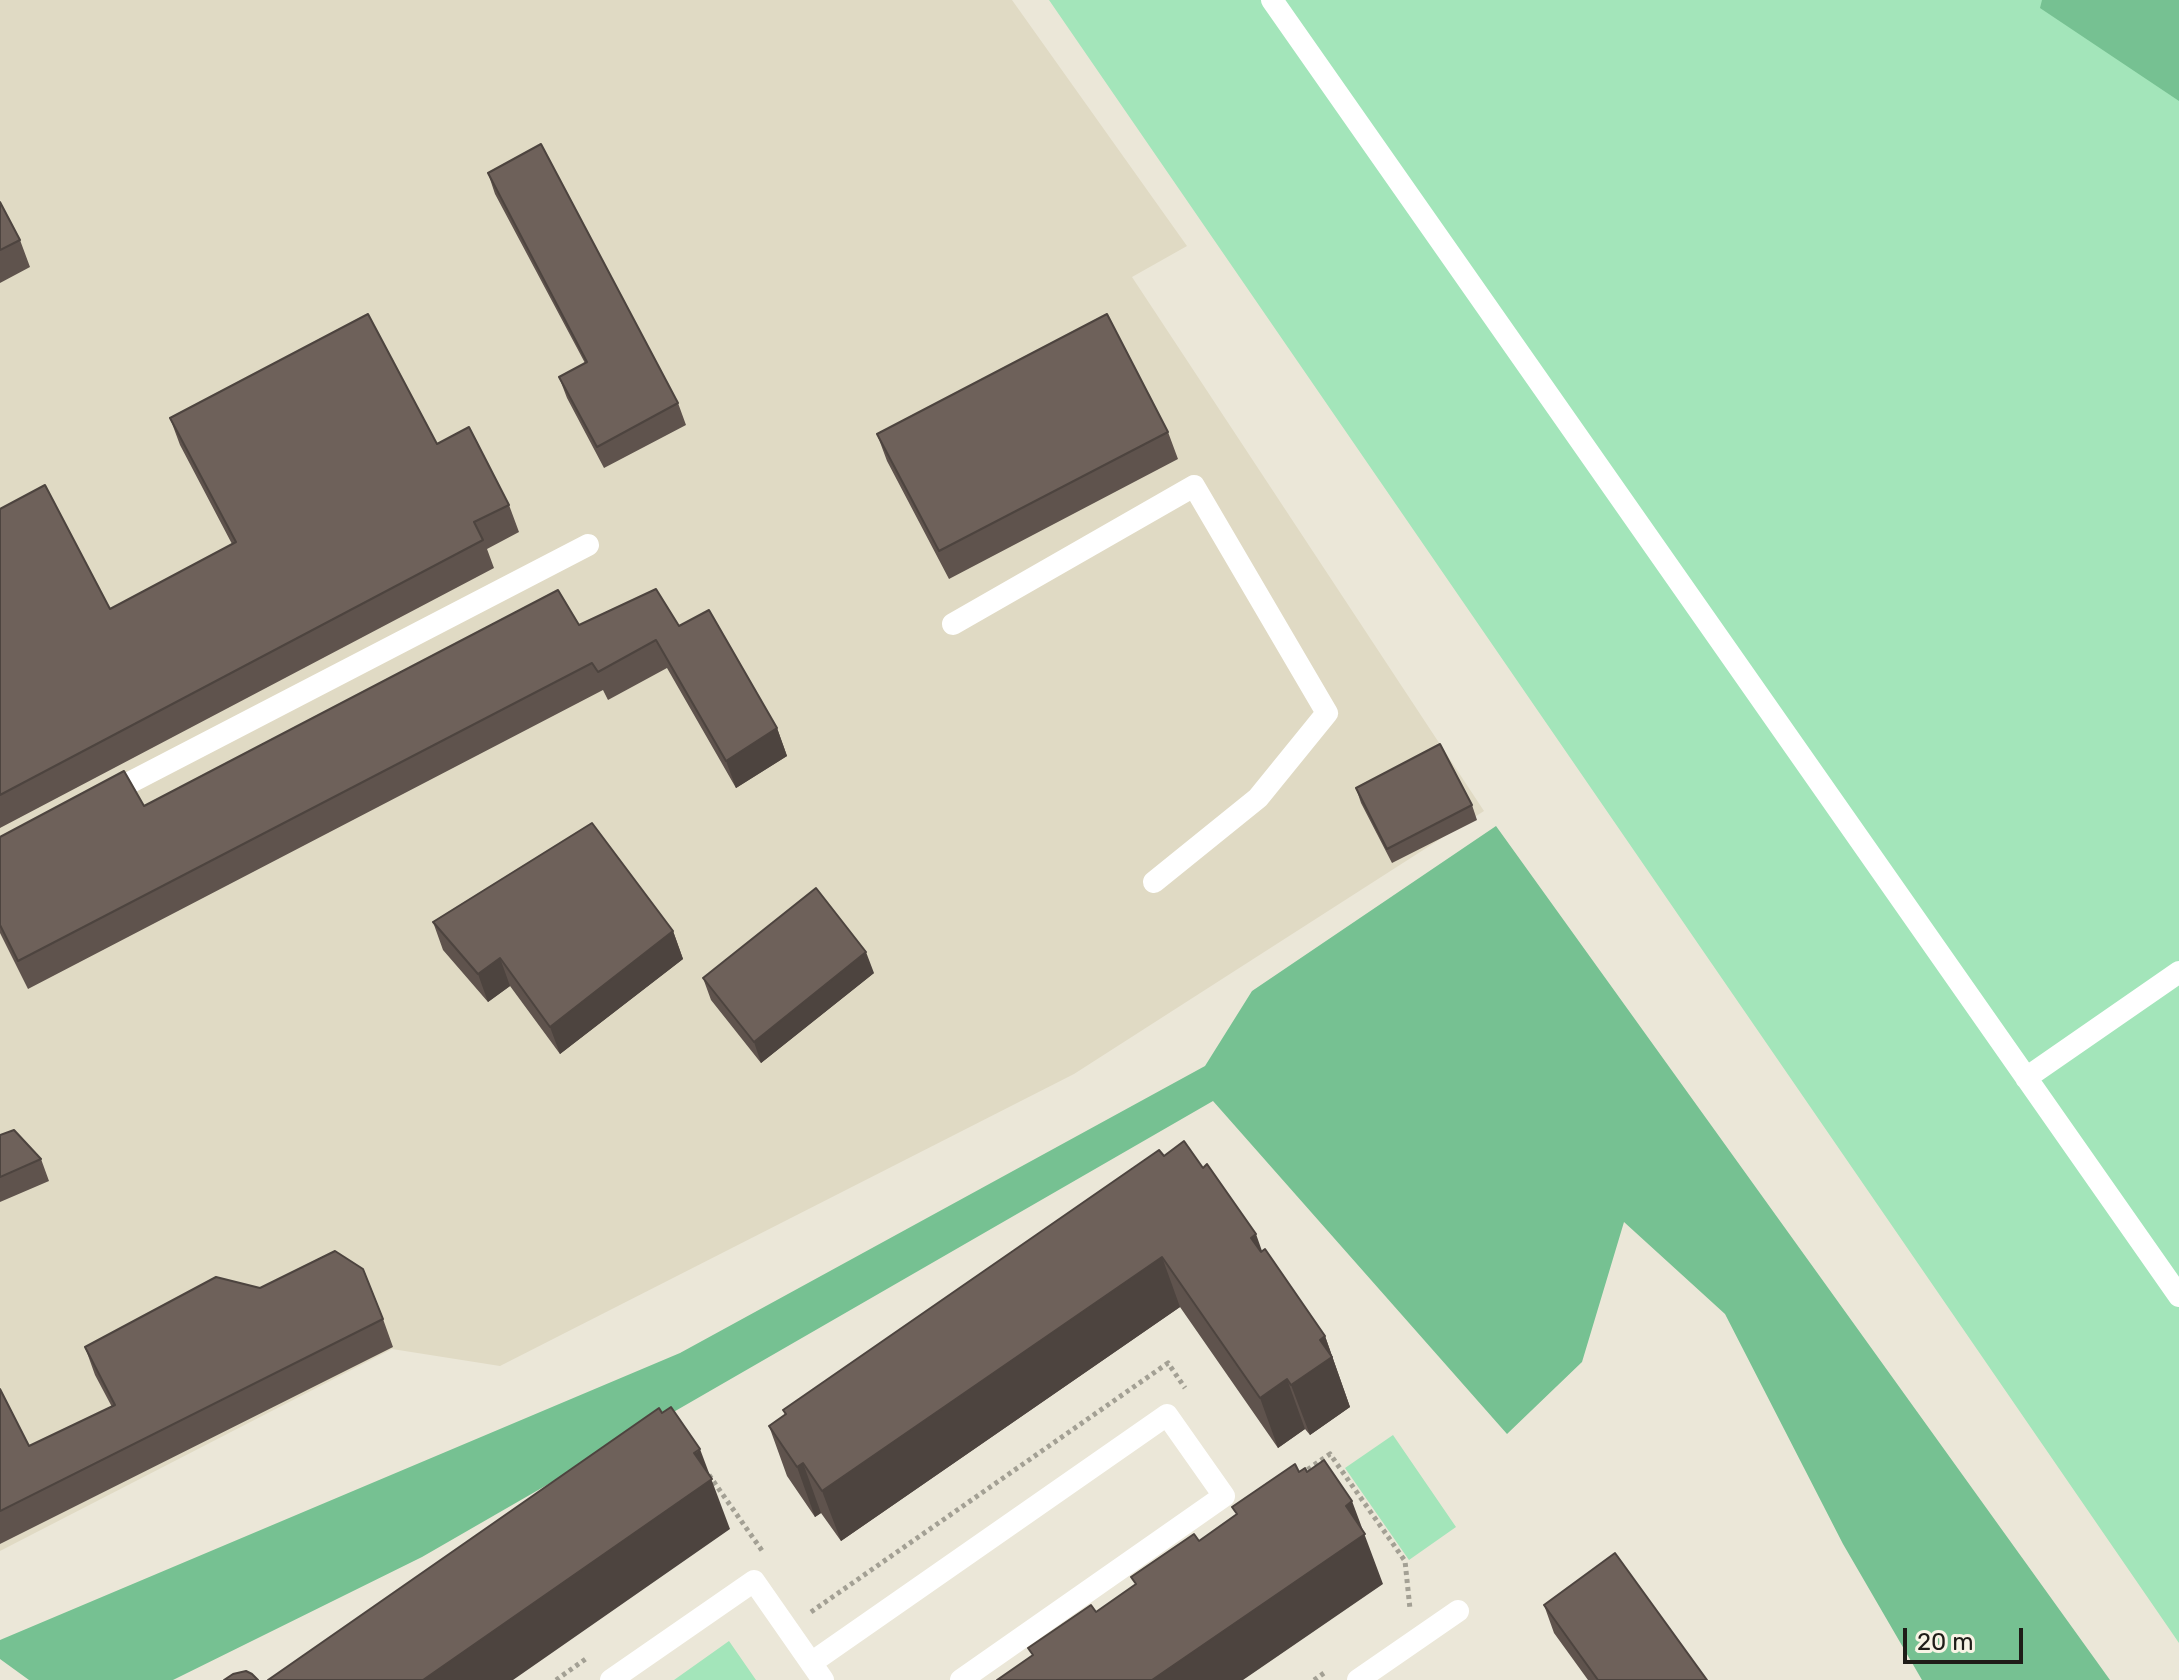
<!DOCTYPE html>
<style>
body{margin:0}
#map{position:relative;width:2179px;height:1680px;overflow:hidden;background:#ebe7d8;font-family:Rubik,sans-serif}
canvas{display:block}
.scale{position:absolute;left:1903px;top:1628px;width:120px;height:36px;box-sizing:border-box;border:4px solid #1f1d18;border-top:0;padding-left:10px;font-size:24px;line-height:28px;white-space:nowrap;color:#1f1d18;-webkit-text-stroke:6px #f8f4e5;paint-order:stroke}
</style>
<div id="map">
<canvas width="2179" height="1680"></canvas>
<div class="scale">20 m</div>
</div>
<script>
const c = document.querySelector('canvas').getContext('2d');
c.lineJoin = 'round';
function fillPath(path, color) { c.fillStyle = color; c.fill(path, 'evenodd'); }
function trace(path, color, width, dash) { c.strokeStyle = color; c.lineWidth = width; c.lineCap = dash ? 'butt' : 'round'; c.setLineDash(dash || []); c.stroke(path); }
fillPath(new Path2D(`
 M 0,0 L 1012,0 L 1187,246 L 1132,277 L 1484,811 L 1074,1074 L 500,1366 L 392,1349 L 0,1551 Z`), '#e0dac4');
fillPath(new Path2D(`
 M 1049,0 L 2179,0 L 2179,1643 Z
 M 1393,1435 L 1456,1527 L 1409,1560 L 1345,1468 Z
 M 729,1641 L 756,1680 L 674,1680 Z`), '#a3e5ba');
fillPath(new Path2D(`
 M 2042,0 L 2179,0 L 2179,101 L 2040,8 Z
 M 1496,826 L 2110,1680 L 1922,1680 L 1843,1544 L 1725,1314 L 1624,1222 L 1582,1362 L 1507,1434 L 1213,1101 L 422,1557 L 173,1680 L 29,1680 L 0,1659 L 0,1640 L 680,1353 L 1205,1066 L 1252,991 Z`), '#76c192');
trace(new Path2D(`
 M 1301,1474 L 1330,1454 L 1405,1561 L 1410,1609
 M 709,1475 L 763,1552
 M 811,1612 L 1168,1363 L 1185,1388
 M 556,1680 L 587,1658
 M 1314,1680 L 1327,1671`), '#a3a094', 5, [4, 4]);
trace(new Path2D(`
 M 1272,0 L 2179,1296
 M 953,624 L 1194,486 L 1327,713 L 1258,798 L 1154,882
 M 104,796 L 588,545
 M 2026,1078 L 2179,972
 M 811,1663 L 1167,1415 L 1224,1496 L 961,1680
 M 611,1680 L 754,1581 L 823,1680
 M 1358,1680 L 1458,1611`), '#fff', 22);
fillPath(new Path2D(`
 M 488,173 L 678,403 L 686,425 L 604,468 L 567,398 L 559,377 L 585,363 L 495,194 Z
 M 0,202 L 20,240 L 30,267 L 0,283 Z
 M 170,418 L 437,444 L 509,505 L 519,532 L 487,549 L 494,568 L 0,828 L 0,509 L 110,609 L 232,544 L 180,445 Z
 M 1168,432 L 1178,459 L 949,579 L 887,461 L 877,434 Z
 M 579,625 L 679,626 L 777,728 L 787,756 L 736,788 L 667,668 L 608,700 L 603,690 L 28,989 L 0,933 L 0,837 L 144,806 Z
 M 1356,788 L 1472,805 L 1477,820 L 1392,863 L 1361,803 Z
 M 433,922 L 673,931 L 683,959 L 560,1054 L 510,986 L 488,1002 L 443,950 Z
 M 874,973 L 761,1063 L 711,1000 L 703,978 Z
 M 0,1135 L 41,1159 L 49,1181 L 0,1202 Z
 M 1164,1156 L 1262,1251 L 1325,1336 L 1350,1407 L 1310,1435 L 1305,1429 L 1278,1448 L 1180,1307 L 841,1541 L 821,1513 L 815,1517 L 787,1476 L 769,1426 L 785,1415 L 783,1410 Z
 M 383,1319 L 393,1347 L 0,1544 L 0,1389 L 29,1446 L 112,1407 L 95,1375 L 85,1347 Z
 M 1544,1605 L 1707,1680 L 1588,1680 L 1554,1633 Z`), '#5f534d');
fillPath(new Path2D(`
 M 777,728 L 787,756 L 736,788 L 726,761 Z
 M 673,931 L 683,959 L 560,1054 L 550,1027 Z
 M 866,952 L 874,973 L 761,1063 L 754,1042 Z
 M 500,958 L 510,986 L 488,1002 L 478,974 Z
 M 1256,1234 L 1274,1285 L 1251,1238 Z
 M 1162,1257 L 1180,1307 L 841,1541 L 822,1491 Z
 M 1325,1336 L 1350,1407 L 1310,1435 L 1291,1385 L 1320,1340 Z
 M 1287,1379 L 1305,1429 L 1278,1448 L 1260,1398 Z
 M 700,1449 L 730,1529 L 513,1680 L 423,1680 Z
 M 803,1463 L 821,1513 L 815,1517 L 797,1467 Z
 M 1352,1501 L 1383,1584 L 1243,1680 L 1152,1680 L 1346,1506 Z`), '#4d443f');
const building = new Path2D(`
 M 541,144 L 678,403 L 597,447 L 559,377 L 587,362 L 488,173 Z
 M 0,202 L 20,240 L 0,250 Z
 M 368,314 L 437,444 L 469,427 L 509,505 L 474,522 L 483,540 L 0,795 L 0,509 L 45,485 L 110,609 L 236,542 L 170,418 Z
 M 1107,314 L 1168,432 L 939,551 L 877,434 Z
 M 656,589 L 679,626 L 709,610 L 777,728 L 726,761 L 656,640 L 598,672 L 592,663 L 18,961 L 0,925 L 0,837 L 124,771 L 144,806 L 558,590 L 579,625 Z
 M 1440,744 L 1472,805 L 1387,849 L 1356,788 Z
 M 592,823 L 673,931 L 550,1027 L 500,958 L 478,974 L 433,922 Z
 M 816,888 L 866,952 L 754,1042 L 703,978 Z
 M 14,1130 L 41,1159 L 0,1177 L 0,1135 Z
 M 1184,1141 L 1203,1168 L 1207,1164 L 1256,1234 L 1251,1238 L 1261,1252 L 1265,1249 L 1325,1336 L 1320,1340 L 1332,1357 L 1291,1385 L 1287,1379 L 1260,1398 L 1162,1257 L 822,1491 L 803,1463 L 797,1467 L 769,1426 L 786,1414 L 783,1410 L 1159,1150 L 1164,1156 Z
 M 335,1251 L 363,1269 L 383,1319 L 0,1511 L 0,1389 L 29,1446 L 115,1405 L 85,1347 L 216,1277 L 260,1288 Z
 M 671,1407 L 700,1449 L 694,1453 L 712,1479 L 423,1680 L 268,1680 L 659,1408 L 662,1413 Z
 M 1324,1460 L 1352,1501 L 1346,1506 L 1365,1534 L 1152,1680 L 997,1680 L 1033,1655 L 1028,1648 L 1091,1605 L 1096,1612 L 1136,1584 L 1131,1577 L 1194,1534 L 1199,1541 L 1237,1514 L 1232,1507 L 1295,1464 L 1299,1472 L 1305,1468 L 1307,1472 Z
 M 1615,1553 L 1707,1680 L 1598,1680 L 1544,1605 Z
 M 246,1671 L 252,1674 L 258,1680 L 224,1680 L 233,1674 Z`);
fillPath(building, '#6e615a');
trace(building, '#4d443f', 2);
</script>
